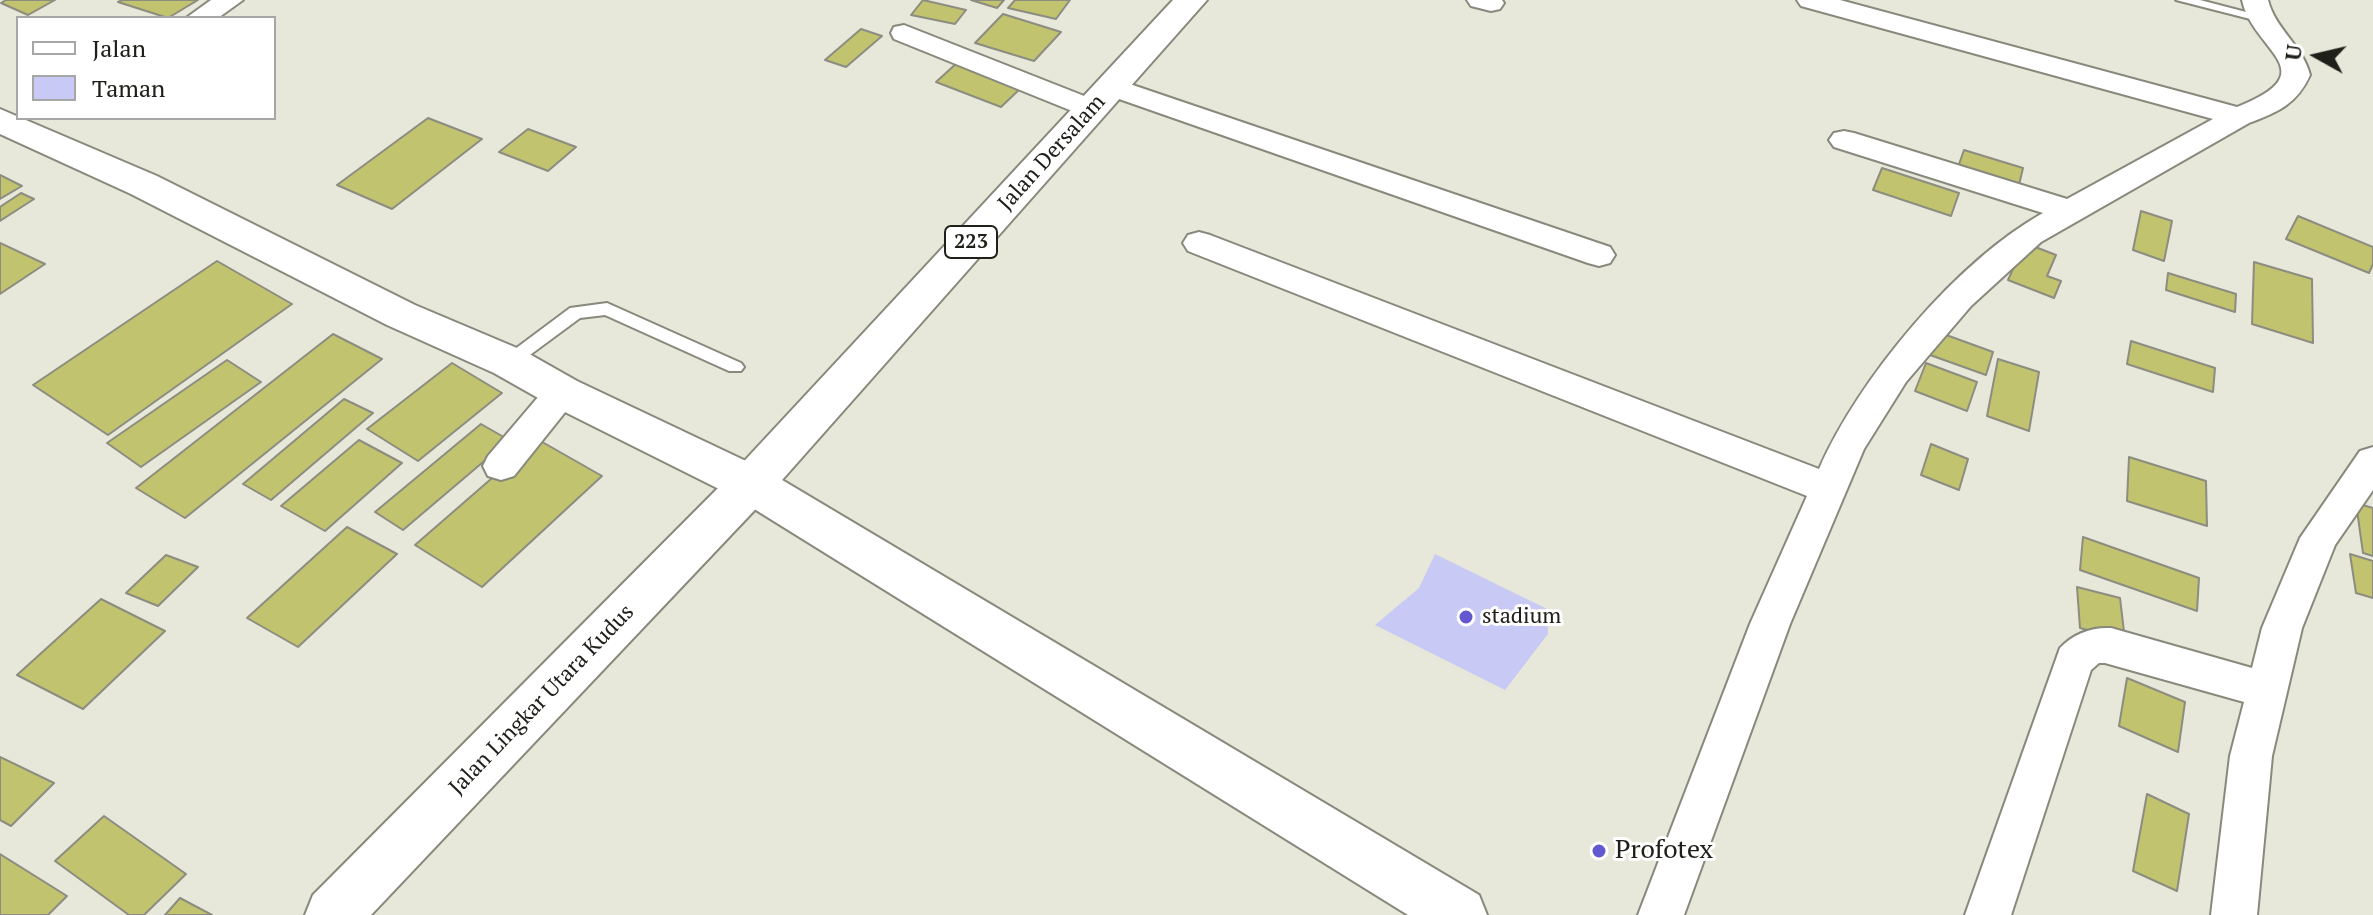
<!DOCTYPE html>
<style>
body{margin:0}
#map{position:relative;width:2373px;height:915px;overflow:hidden;background:#e7e8da;font-family:"PT Serif",serif}
canvas{display:block}
.legend{position:absolute;left:16px;top:16px;width:260px;height:104px;box-sizing:border-box;background:#fff;border:2px solid #a6a6a4;margin:0;padding:10px 14px;list-style:none;font-size:24px;color:#20201b}
.legend li{display:flex;align-items:center;gap:16px;height:40px}
.legend b{width:40px;border:2px solid #a6a6a4}
.north{position:absolute;left:2277px;top:16px;width:80px;height:80px;-webkit-text-stroke:6px #fff;paint-order:stroke;rotate:278deg;font-size:22px;font-weight:700;line-height:32px;text-align:center;color:#20201b}
.north::after{content:'';display:block;margin:auto;width:28px;height:36px;background:#20201b;clip-path:polygon(50% 0,100% 100%,50% 72%,0 100%)}
</style>
<div id="map">
<canvas width="2373" height="915"></canvas>
<ul class="legend">
<li><b style="height:10px;background:#fff"></b>Jalan</li>
<li><b style="height:22px;background:#c8c9f5"></b>Taman</li>
</ul>
<div class="north">U</div>
</div>
<script>
const c = document.querySelector('canvas').getContext('2d');
c.lineJoin = 'round';
function fillPath(path, color) { c.fillStyle = color; c.fill(path, 'evenodd'); }
function trace(path, color, width, dash) { c.strokeStyle = color; c.lineWidth = width; c.lineCap = dash ? 'butt' : 'round'; c.setLineDash(dash || []); c.stroke(path); }
function drawText(font, color, halo, rows, align = 'center') {
  c.font = font + ' "PT Serif",serif'; c.lineWidth = 6; c.setLineDash([]); c.textBaseline = 'middle'; c.strokeStyle = halo; c.fillStyle = color; for (const [text, x, y, turn = 0] of rows) {
    c.save(); c.translate(x, y); c.rotate((+turn || 0) * Math.PI / 180); c.textAlign = isNaN(turn) ? turn : align; if (halo) c.strokeText(text, 0, 0); c.fillText(text, 0, 0); c.restore();
  }
}
fillPath(new Path2D(`
 M 1435,554 L 1547,609 L 1548,634 L 1505,690 L 1375,625 L 1419,588 Z`), '#c8c9f5');
const building = new Path2D(`
 M 6,0 L 55,0 L 28,15 L 1,3 Z
 M 122,0 L 198,0 L 168,18 L 118,2 Z
 M 923,0 L 966,10 L 955,24 L 911,15 Z
 M 971,0 L 1004,0 L 997,8 Z
 M 1015,0 L 1070,0 L 1056,19 L 1008,8 Z
 M 1003,14 L 1061,32 L 1034,61 L 975,43 Z
 M 861,29 L 882,36 L 846,67 L 825,60 Z
 M 958,62 L 1023,86 L 1001,107 L 936,82 Z
 M 428,118 L 482,139 L 392,209 L 337,185 Z
 M 528,129 L 576,147 L 548,171 L 499,152 Z
 M 1964,150 L 2023,168 L 2019,185 L 1958,167 Z
 M 1882,168 L 1959,193 L 1951,216 L 1873,190 Z
 M 0,175 L 22,186 L 0,199 Z
 M 21,193 L 34,199 L 0,221 L 0,207 Z
 M 2141,211 L 2172,221 L 2164,261 L 2133,250 Z
 M 2298,216 L 2373,247 L 2373,264 L 2369,273 L 2286,239 Z
 M 0,243 L 45,264 L 0,294 Z
 M 2025,243 L 2056,255 L 2047,276 L 2061,281 L 2054,298 L 2008,280 Z
 M 217,261 L 292,304 L 108,435 L 33,385 Z
 M 2254,262 L 2312,279 L 2313,343 L 2252,324 Z
 M 2168,273 L 2236,294 L 2235,312 L 2166,290 Z
 M 1938,332 L 1993,352 L 1986,375 L 1930,355 Z
 M 333,334 L 382,359 L 185,518 L 136,488 Z
 M 2131,341 L 2215,368 L 2213,392 L 2127,364 Z
 M 1998,359 L 2039,372 L 2029,431 L 1987,416 Z
 M 227,360 L 261,382 L 141,467 L 107,443 Z
 M 452,363 L 502,393 L 418,461 L 367,429 Z
 M 1926,363 L 1977,382 L 1967,411 L 1915,391 Z
 M 344,399 L 373,413 L 271,500 L 243,484 Z
 M 481,424 L 509,440 L 403,530 L 375,512 Z
 M 537,439 L 602,476 L 482,587 L 415,545 Z
 M 359,440 L 402,463 L 325,531 L 281,506 Z
 M 1931,444 L 1968,459 L 1959,490 L 1921,475 Z
 M 2129,457 L 2206,481 L 2207,526 L 2127,501 Z
 M 2356,503 L 2373,508 L 2373,556 L 2363,553 Z
 M 347,527 L 397,554 L 298,647 L 247,618 Z
 M 2083,537 L 2199,578 L 2197,611 L 2080,570 Z
 M 2350,554 L 2373,561 L 2373,598 L 2356,593 Z
 M 166,555 L 198,567 L 158,606 L 126,593 Z
 M 2077,587 L 2120,598 L 2125,640 L 2080,628 Z
 M 101,599 L 165,631 L 83,709 L 17,675 Z
 M 2127,678 L 2185,702 L 2178,752 L 2119,726 Z
 M 0,757 L 54,783 L 11,826 L 0,820 Z
 M 2147,794 L 2189,814 L 2177,891 L 2133,871 Z
 M 104,816 L 186,874 L 144,915 L 129,915 L 55,861 Z
 M 0,854 L 67,896 L 48,915 L 0,915 Z
 M 180,898 L 212,915 L 165,915 Z`);
fillPath(building, '#c1c36e');
trace(building, '#8c8d80', 2);
const lane = new Path2D(`
 M 2176,0 L 2200,0 L 2269,18 L 2262,22 Z
 M 607,303 L 741,363 L 744,367 L 741,371 L 729,371 L 605,315 L 580,318 L 515,366 L 503,366 L 501,362 L 503,358 L 570,308 Z`);
const street = new Path2D(`
 M 211,0 L 243,0 L 218,18 L 186,18 Z
 M 1467,0 L 1502,0 L 1504,3 L 1500,9 L 1491,11 L 1471,6 Z
 M 1797,0 L 1840,0 L 2237,107 C 2328,71 2253,52 2242,0 L 2268,0 C 2275,29 2303,46 2310,75 C 2297,104 2278,112 2249,123 L 2041,242 L 1971,306 L 1906,382 L 1864,449 L 1790,624 L 1684,915 L 1638,915 L 1750,624 L 1807,496 L 1188,251 L 1183,243 L 1188,235 L 1199,232 L 1210,235 L 1819,469 C 1859,378 1956,262 2043,213 L 1834,147 L 1829,140 L 1834,133 L 1844,131 L 1854,133 L 2067,199 L 2213,119 L 1801,6 Z
 M 904,25 L 1102,103 L 1106,109 L 1102,115 L 1092,118 L 1082,115 L 894,39 L 891,33 L 894,27 Z
 M 1112,78 L 1610,247 L 1615,255 L 1610,263 L 1599,266 L 1588,263 L 1102,93 L 1098,87 L 1102,81 Z
 M 562,379 L 574,383 L 579,392 L 574,401 L 514,476 L 501,480 L 488,476 L 483,466 L 488,456 L 550,383 Z
 M 2373,447 L 2373,490 L 2335,545 L 2302,628 L 2272,756 L 2257,915 L 2211,915 L 2230,756 L 2244,702 L 2105,663 L 2099,663 L 2091,670 L 2011,915 L 1965,915 L 2060,648 C 2073,634 2091,627 2111,628 L 2252,668 L 2262,628 L 2300,538 L 2360,451 Z`);
const secondary = new Path2D(`
 M 0,109 L 157,176 L 415,305 L 524,351 L 577,381 L 767,471 L 1479,895 L 1487,915 L 1408,915 L 735,497 L 547,403 L 494,373 L 387,325 L 131,194 L 0,134 Z`);
const primary = new Path2D(`
 M 1173,0 L 1207,0 L 767,497 L 371,915 L 305,915 L 313,895 L 735,471 Z`);
trace(lane, '#88897c', 4);
trace(street, '#88897c', 4);
trace(secondary, '#88897c', 4);
trace(primary, '#88897c', 4);
fillPath(lane, '#fff');
fillPath(street, '#fff');
fillPath(secondary, '#fff');
fillPath(primary, '#fff');
for (const [x, y, r, color] of [
 [1466,617,8,"#6458d1"],
 [1599,851,8,"#6458d1"]
]) { const dot = new Path2D(); dot.arc(x, y, r, 0, 2 * Math.PI); c.fillStyle = color; c.fill(dot); trace(dot, '#fff', 3); }
for (const [x, y, w] of [
 [971,242,52]
]) { const box = new Path2D(); box.roundRect(x - w / 2, y - 16, w, 32, 6); c.fillStyle = '#fff'; c.fill(box); trace(box, '#20201b', 2); }
drawText('bold 20px', '#20201b', null, [
 ["223",971,242]
]);
drawText('22px', '#20201b', '#fff', [
 ["Jalan Dersalam",1052,153,-48],
 ["Jalan Lingkar Utara Kudus",542,700,-46]
]);
drawText('22px', '#20201b', '#fff', [
 ["stadium",1482,617]
], 'left');
drawText('26px', '#20201b', '#fff', [
 ["Profotex",1615,851]
], 'left');
</script>
